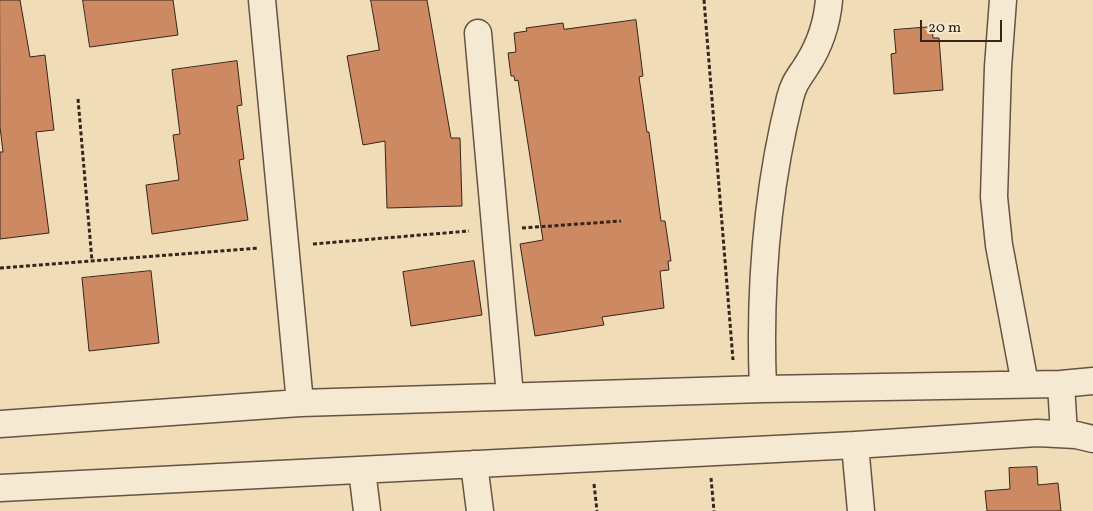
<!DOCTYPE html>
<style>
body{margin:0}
#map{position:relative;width:1093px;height:511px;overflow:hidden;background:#f0ddb8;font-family:Vollkorn,serif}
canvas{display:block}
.scale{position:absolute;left:920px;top:20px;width:82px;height:22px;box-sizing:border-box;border:2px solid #38251a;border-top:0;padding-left:6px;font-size:15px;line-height:18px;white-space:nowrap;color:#38251a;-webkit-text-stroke:4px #f5e9d1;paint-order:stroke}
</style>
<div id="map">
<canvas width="1093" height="511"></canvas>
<div class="scale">20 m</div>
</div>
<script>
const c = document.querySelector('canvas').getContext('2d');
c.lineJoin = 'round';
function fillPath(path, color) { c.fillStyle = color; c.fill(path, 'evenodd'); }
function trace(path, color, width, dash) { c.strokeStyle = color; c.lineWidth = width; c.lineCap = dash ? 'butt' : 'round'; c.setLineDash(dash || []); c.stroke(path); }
const building = new Path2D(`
 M 0,0 L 20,0 L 30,57 L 45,55 L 54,130 L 36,132 L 49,233 L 0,239 L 0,152 L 3,152 L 0,127 Z
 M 83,0 L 173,0 L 178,35 L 90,47 Z
 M 371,0 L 427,0 L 451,138 L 460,138 L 462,206 L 387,208 L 385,141 L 363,145 L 347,56 L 379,50 Z
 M 636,20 L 643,76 L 639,77 L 647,132 L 649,132 L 661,221 L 665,221 L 671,261 L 668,261 L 669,270 L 660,271 L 664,308 L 602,317 L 604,325 L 535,336 L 520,244 L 543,240 L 518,80 L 515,81 L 514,76 L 511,76 L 508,53 L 516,52 L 514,33 L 527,31 L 526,28 L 563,23 L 564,29 Z
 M 932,27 L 933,38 L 939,38 L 943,90 L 894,94 L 891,54 L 896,53 L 894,30 Z
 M 237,61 L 242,105 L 237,106 L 244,159 L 239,160 L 248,220 L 152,234 L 146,185 L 179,180 L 173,135 L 180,134 L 172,70 Z
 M 474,261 L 482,315 L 411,326 L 403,272 Z
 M 151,271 L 159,343 L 89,351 L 82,278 Z
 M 1037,467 L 1038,485 L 1058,483 L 1061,511 L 987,511 L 985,491 L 1010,489 L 1009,468 Z`);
fillPath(building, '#cd8961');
trace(building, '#38251a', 1);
const street = new Path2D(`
 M 262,0 L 300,403
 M 1003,0 L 998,67 L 994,197 L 999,245 L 1025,384
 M 478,33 L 510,396
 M 1061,384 L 1064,434
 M 763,389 C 759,290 766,194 790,98 C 794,82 799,78 807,65 C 820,45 827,23 829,0
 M 0,424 L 300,403 L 763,389 L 1061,384 L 1093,381
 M 855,445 L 861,511
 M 474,464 L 480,511
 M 362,470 L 367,511
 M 0,488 L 855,445 L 1037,433 L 1076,435 L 1093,439`);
trace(street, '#665342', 29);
trace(new Path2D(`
 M 704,0 L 733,360
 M 78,99 L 92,261
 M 522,228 L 621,221
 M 313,244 L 469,231
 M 0,268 L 259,248
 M 711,478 L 714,511
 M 594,484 L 597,511`), '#38251a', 3, [4, 2.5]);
trace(street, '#f5e9d1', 26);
</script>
